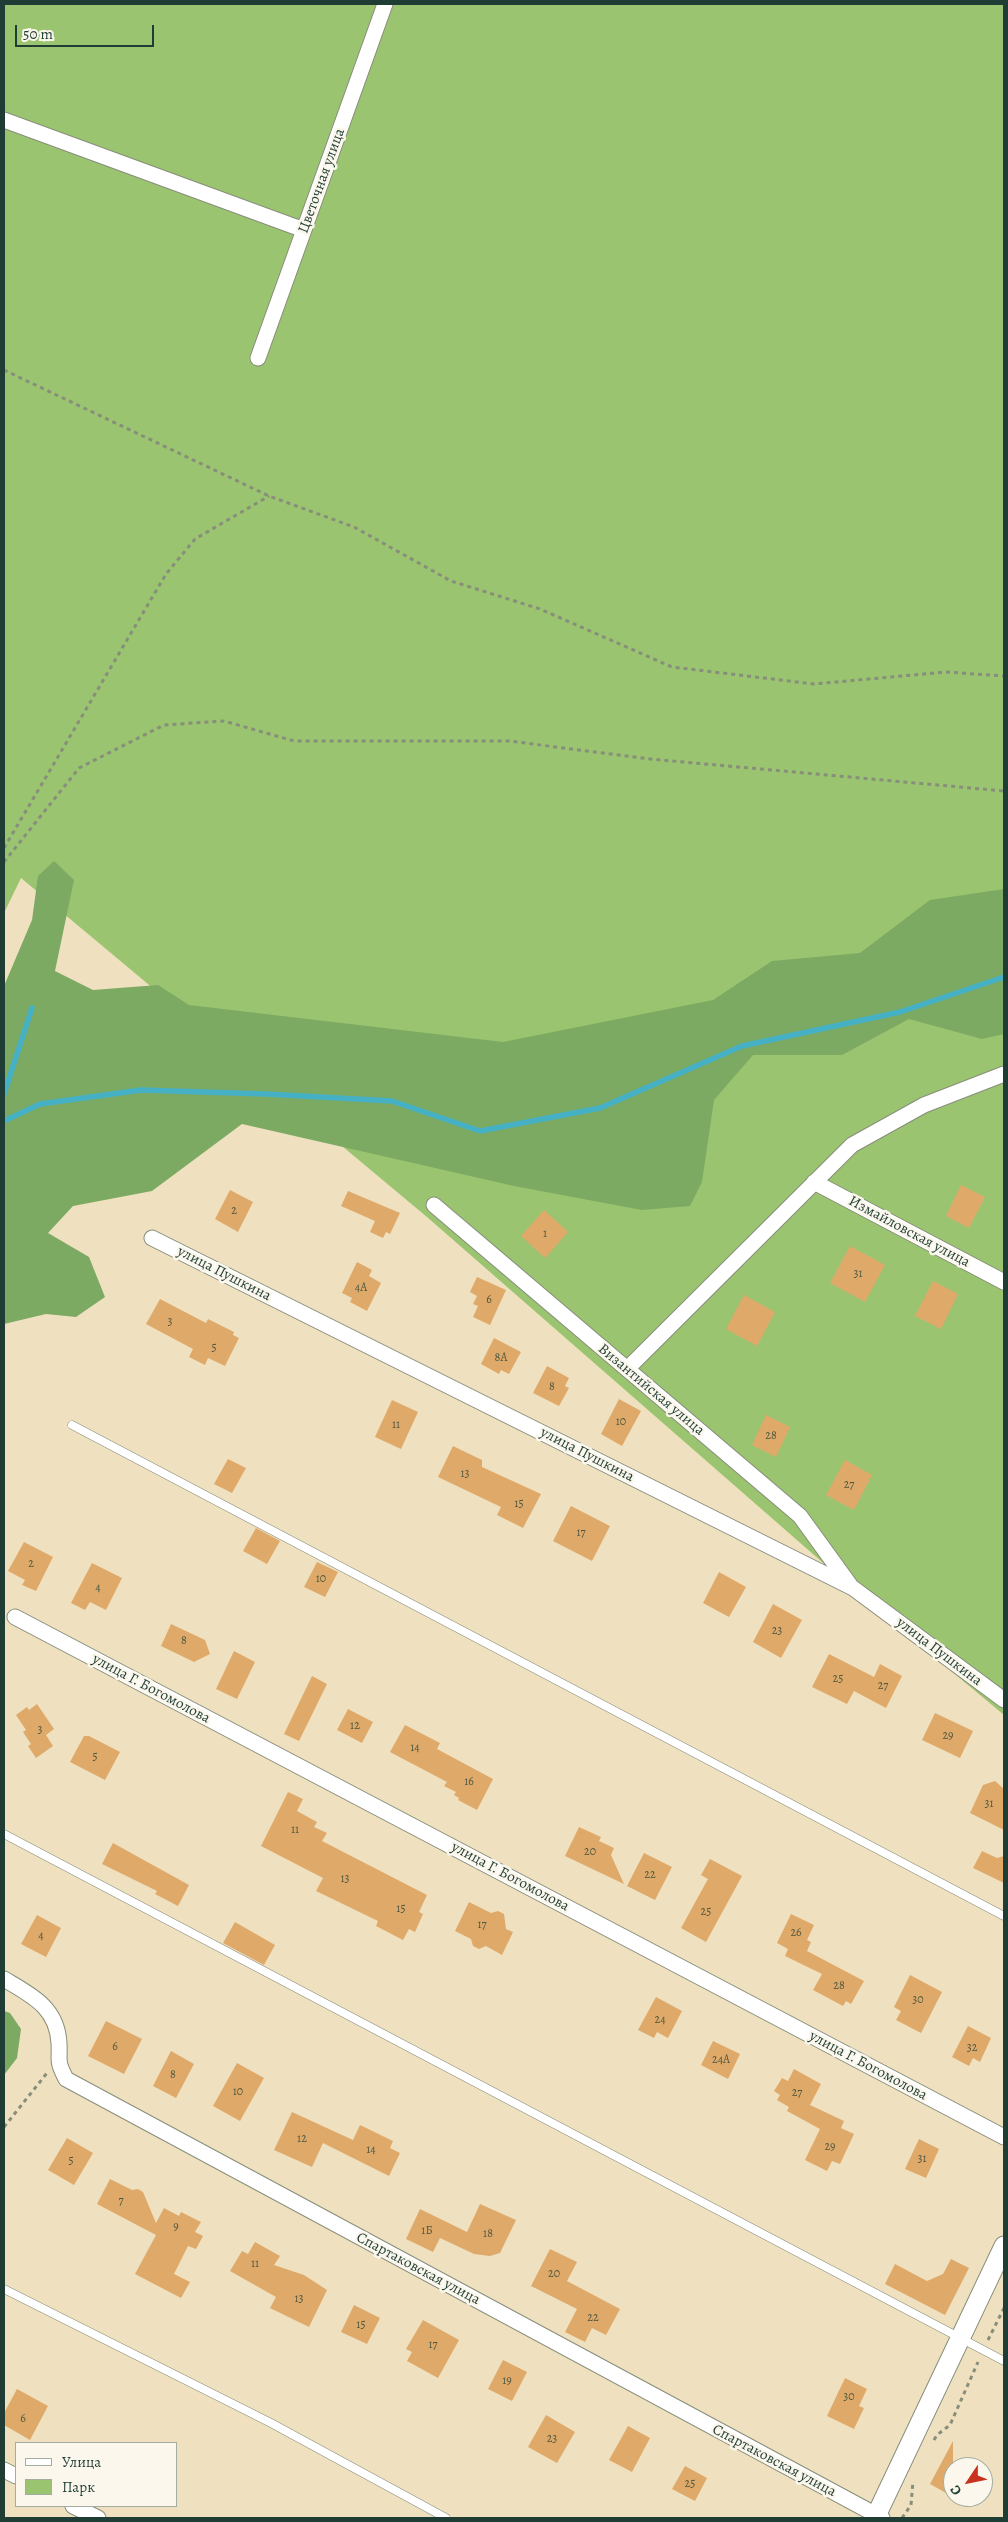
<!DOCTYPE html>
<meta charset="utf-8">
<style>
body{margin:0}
#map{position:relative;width:1008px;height:2522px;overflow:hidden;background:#efe0c0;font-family:Alegreya,serif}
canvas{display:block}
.frame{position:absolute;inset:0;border:5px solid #1f3d34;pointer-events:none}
.legend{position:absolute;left:15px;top:2442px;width:162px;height:65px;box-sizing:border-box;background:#fbf7ec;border:1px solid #a3ada2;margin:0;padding:6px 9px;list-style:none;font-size:15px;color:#1f3d34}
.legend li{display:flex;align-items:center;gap:10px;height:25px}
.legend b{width:25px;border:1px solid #a3ada2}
.north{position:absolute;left:943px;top:2457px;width:50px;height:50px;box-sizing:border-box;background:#fbf7ec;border:1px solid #a3ada2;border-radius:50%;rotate:236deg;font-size:14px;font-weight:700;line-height:20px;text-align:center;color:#1f3d34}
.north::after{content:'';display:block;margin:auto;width:18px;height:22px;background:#c8321e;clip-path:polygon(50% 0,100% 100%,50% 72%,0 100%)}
.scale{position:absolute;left:15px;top:25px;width:139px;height:22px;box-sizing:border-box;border:2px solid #1f3d34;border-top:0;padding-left:6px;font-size:15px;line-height:18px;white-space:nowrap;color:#1f3d34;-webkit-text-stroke:4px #fbf7ec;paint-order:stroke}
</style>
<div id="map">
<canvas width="1008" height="2522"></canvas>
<div class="frame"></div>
<ul class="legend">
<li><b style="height:6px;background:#fff"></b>Улица</li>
<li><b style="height:14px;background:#9bc470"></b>Парк</li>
</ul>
<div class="north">С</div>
<div class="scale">50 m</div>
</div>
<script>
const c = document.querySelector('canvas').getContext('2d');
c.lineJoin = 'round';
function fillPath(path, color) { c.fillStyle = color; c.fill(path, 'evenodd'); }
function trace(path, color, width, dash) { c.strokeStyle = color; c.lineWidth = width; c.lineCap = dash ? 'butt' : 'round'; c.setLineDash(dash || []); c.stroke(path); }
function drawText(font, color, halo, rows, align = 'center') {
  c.font = font + ' Alegreya,serif'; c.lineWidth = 5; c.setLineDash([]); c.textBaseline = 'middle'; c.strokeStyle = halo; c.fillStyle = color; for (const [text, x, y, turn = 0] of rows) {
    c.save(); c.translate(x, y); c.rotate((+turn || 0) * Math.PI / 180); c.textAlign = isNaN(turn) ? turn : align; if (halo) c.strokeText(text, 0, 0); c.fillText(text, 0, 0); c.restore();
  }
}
fillPath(new Path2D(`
 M 4,4 L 1004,4 L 1004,1715 L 853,1589 L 427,1217 L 21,878 L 4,913 Z`), '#9bc470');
fillPath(new Path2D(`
 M 54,861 L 74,880 L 55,971 L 93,990 L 158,985 L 189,1005 L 503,1042 L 713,1000 L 772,961 L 860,953 L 930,900 L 1004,889 L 1004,1034 L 982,1039 L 909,1019 L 842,1055 L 753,1055 L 714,1100 L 702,1182 L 690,1206 L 642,1210 L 514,1186 L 242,1124 L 152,1191 L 73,1206 L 48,1233 L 89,1257 L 105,1297 L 76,1317 L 46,1314 L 4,1324 L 4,986 L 32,920 L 38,876 Z
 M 4,2011 L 10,2013 L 21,2029 L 17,2058 L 4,2075 Z`), '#7caa62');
trace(new Path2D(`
 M 4,1094 L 32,1008
 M 4,1121 L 40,1104 L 141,1090 L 266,1094 L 392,1101 L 480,1131 L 600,1108 L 742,1046 L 900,1012 L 1004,977`), '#46b0c5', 5.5);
fillPath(new Path2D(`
 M 961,1185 L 985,1197 L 969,1228 L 946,1216 Z
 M 230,1190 L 253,1202 L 238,1232 L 215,1219 Z
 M 348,1191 L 400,1213 L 390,1234 L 386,1232 L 383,1238 L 370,1232 L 375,1221 L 341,1206 Z
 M 544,1210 L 568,1232 L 545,1258 L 521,1236 Z
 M 850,1246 L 885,1265 L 865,1302 L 830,1283 Z
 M 357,1262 L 372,1270 L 369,1276 L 381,1283 L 367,1311 L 350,1302 L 352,1298 L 342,1293 Z
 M 477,1277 L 506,1290 L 490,1325 L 473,1317 L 478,1306 L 473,1304 L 477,1296 L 470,1292 Z
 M 933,1281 L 958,1294 L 941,1329 L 915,1316 Z
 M 744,1295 L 775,1312 L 757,1346 L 726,1329 Z
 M 160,1299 L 206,1323 L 208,1319 L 234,1332 L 233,1335 L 239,1338 L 225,1366 L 208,1358 L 205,1365 L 189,1357 L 193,1349 L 146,1324 Z
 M 494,1338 L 521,1352 L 509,1374 L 501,1370 L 499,1374 L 481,1364 Z
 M 547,1366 L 569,1378 L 565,1386 L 569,1388 L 559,1406 L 533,1393 Z
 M 619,1399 L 641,1411 L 622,1446 L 601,1434 Z
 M 392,1400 L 418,1412 L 401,1449 L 375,1437 Z
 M 766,1415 L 790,1427 L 776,1457 L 752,1445 Z
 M 453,1446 L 482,1460 L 482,1467 L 541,1494 L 523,1528 L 497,1515 L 501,1507 L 438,1477 Z
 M 228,1459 L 246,1468 L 232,1493 L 214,1484 Z
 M 845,1460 L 872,1475 L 854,1510 L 826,1495 Z
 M 571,1506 L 610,1526 L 592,1561 L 553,1541 Z
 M 256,1528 L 280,1541 L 267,1564 L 243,1551 Z
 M 24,1542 L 53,1557 L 36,1591 L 22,1585 L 25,1580 L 8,1571 Z
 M 317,1562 L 338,1572 L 325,1597 L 304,1587 Z
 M 92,1563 L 122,1578 L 106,1610 L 90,1602 L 85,1610 L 71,1603 Z
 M 719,1572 L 746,1587 L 729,1617 L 703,1603 Z
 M 773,1604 L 802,1620 L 781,1658 L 753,1642 Z
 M 171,1624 L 205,1640 L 210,1654 L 194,1662 L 161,1646 Z
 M 234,1651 L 255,1662 L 237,1699 L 216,1689 Z
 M 829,1654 L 874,1677 L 880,1664 L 902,1676 L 886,1708 L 854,1691 L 847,1704 L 812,1687 Z
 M 312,1676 L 327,1684 L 299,1741 L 284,1734 Z
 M 37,1704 L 54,1729 L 46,1735 L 53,1746 L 36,1758 L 28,1746 L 31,1744 L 23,1732 L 26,1730 L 16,1715 L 27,1707 L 29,1710 Z
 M 348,1709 L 373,1722 L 362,1743 L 337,1730 Z
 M 935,1713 L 973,1731 L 960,1758 L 922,1740 Z
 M 405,1725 L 440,1743 L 437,1749 L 493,1779 L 477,1810 L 458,1800 L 459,1798 L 454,1795 L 456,1792 L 444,1786 L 447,1782 L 390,1752 Z
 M 84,1736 L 89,1736 L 120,1752 L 105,1780 L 70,1762 Z
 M 995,1781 L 1004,1789 L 1004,1830 L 970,1813 L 983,1785 Z
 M 288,1792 L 303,1799 L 297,1811 L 317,1822 L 314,1827 L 327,1833 L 322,1841 L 427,1895 L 419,1912 L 423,1914 L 415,1932 L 409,1929 L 403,1940 L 376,1926 L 378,1921 L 316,1891 L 323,1878 L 261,1846 Z
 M 579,1827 L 601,1837 L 599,1841 L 614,1848 L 611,1855 L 624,1884 L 565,1856 Z
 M 113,1843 L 189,1885 L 178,1906 L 155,1894 L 157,1891 L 102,1864 Z
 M 982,1851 L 997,1858 L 1004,1856 L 1004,1883 L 973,1868 Z
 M 644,1853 L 672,1867 L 655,1900 L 627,1886 Z
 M 710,1859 L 742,1876 L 706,1942 L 681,1928 L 708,1879 L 701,1875 Z
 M 469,1902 L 491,1913 L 498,1911 L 504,1914 L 506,1929 L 513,1932 L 502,1955 L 486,1946 L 479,1949 L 473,1946 L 471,1939 L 455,1931 Z
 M 791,1914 L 814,1925 L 807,1940 L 811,1942 L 807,1951 L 864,1981 L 851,2004 L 846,2001 L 843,2006 L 813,1990 L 822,1974 L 785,1956 L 788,1949 L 777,1943 Z
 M 37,1915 L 61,1928 L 46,1957 L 21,1944 Z
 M 235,1922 L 275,1945 L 264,1965 L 223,1943 Z
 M 910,1975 L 942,1992 L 921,2033 L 896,2020 L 901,2011 L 894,2007 Z
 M 656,1997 L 682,2011 L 668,2038 L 657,2032 L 654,2038 L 638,2030 Z
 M 106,2021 L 142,2039 L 124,2074 L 88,2056 Z
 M 968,2026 L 991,2038 L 980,2062 L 973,2058 L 969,2066 L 952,2057 Z
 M 713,2041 L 740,2054 L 728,2079 L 701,2065 Z
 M 171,2051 L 194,2064 L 176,2098 L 153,2086 Z
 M 237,2063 L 264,2078 L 240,2121 L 213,2106 Z
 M 794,2069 L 821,2084 L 810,2105 L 844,2121 L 841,2128 L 854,2134 L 840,2164 L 832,2161 L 827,2171 L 805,2160 L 820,2129 L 787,2111 L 789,2107 L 777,2100 L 780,2095 L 774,2091 L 782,2078 L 788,2081 Z
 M 292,2112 L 353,2140 L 360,2125 L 393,2141 L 390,2148 L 400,2153 L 389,2176 L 323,2143 L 312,2167 L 274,2150 Z
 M 67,2138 L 93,2153 L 74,2185 L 48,2170 Z
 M 919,2139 L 939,2149 L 926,2178 L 905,2169 Z
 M 110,2179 L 132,2190 L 138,2189 L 143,2192 L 156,2223 L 164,2208 L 179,2216 L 181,2212 L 201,2222 L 195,2232 L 203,2236 L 196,2249 L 188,2246 L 174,2274 L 190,2282 L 181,2298 L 135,2274 L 156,2235 L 97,2204 Z
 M 480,2204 L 516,2220 L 500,2253 L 490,2256 L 474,2254 L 440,2238 L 433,2252 L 406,2239 L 420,2209 L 467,2232 Z
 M 255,2242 L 280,2256 L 274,2265 L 304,2275 L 327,2290 L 309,2327 L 270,2308 L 276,2297 L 230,2271 L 242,2251 L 248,2254 Z
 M 550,2249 L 577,2262 L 567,2281 L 620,2309 L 606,2335 L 592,2328 L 585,2342 L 565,2332 L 577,2309 L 531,2286 Z
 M 951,2259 L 969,2268 L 945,2315 L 885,2284 L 895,2264 L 927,2281 L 943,2274 Z
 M 354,2305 L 380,2318 L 367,2344 L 341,2332 Z
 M 423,2320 L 459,2340 L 438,2378 L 407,2361 L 412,2352 L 406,2349 Z
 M 503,2360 L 527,2372 L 512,2401 L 488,2389 Z
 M 845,2378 L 867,2389 L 859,2406 L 864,2408 L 854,2429 L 827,2416 Z
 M 17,2389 L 48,2406 L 30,2440 L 4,2425 L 4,2413 Z
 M 546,2415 L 575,2432 L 557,2463 L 528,2447 Z
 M 628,2426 L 650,2438 L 632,2472 L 609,2460 Z
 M 953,2441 L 953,2497 L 930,2484 Z
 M 685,2466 L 707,2478 L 695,2501 L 672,2489 Z`), '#dfaa69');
const service = new Path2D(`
 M 72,1425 L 1004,1916
 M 4,1834 L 1004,2361
 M 4,2289 L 271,2423 L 446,2518`);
const minor = new Path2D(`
 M 4,120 L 304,230
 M 258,358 L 385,4
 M 814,1182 L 1004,1282
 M 434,1205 L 800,1516 L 850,1585
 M 152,1238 L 853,1588 L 1004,1700
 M 627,1369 L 852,1145 L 924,1105 L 1004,1074
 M 15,1617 L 1004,2137
 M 4,1979 C 31,1995 57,2007 59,2043 C 60,2063 56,2059 66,2079 L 882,2518
 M 4,2470 L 16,2476
 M 73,2506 L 98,2518`);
const tertiary = new Path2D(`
 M 875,2518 L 1004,2246`);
trace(service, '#878e7a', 9);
trace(minor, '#878e7a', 17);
trace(tertiary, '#878e7a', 21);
trace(new Path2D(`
 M 4,370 L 269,496 L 354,527 L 451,581 L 540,609 L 672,667 L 814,684 L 946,672 L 1004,676
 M 4,848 L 166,574 L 195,539 L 269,496
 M 4,862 L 79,768 L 164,725 L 224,721 L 294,741 L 509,741 L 650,759 L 1004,791
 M 4,2127 L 47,2073
 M 988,2340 L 1004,2308
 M 934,2440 L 937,2435 L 950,2425 L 978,2362
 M 902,2518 L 911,2505 L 913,2481`), '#878e7a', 3, [4, 4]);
trace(service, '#fff', 8);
trace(minor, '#fff', 15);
trace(tertiary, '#fff', 19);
drawText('12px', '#4f5841', null, [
 ["2",234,1211],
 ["1",545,1234],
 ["31",858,1274],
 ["4А",361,1288],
 ["6",489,1300],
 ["3",170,1322],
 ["5",214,1348],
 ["8А",501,1358],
 ["8",552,1387],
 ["10",621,1422],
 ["11",396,1425],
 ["28",771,1436],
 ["13",465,1474],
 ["27",849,1485],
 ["15",519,1504],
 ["17",581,1533],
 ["2",31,1564],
 ["10",321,1579],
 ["4",98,1588],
 ["23",777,1631],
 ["8",184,1641],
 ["25",838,1679],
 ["27",883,1686],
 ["12",355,1726],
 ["3",40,1730],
 ["29",948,1736],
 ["14",415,1748],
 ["5",95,1757],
 ["16",469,1782],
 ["31",989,1804],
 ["11",295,1830],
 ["20",590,1852],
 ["22",650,1875],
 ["13",345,1879],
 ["15",401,1909],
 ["25",706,1912],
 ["17",482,1925],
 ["26",796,1933],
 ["4",41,1936],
 ["28",839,1986],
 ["30",918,2000],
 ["24",660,2020],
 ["6",115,2047],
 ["32",972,2048],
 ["24А",721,2060],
 ["8",173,2075],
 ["10",238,2092],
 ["27",797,2093],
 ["12",302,2139],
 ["29",830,2147],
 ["14",371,2150],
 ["31",922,2159],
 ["5",71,2161],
 ["7",121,2201],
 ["9",176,2227],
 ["1Б",427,2231],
 ["18",488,2234],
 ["11",255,2264],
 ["20",554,2274],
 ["13",299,2299],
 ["22",593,2318],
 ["15",361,2325],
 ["17",433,2345],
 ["19",507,2381],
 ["30",849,2397],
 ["6",23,2419],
 ["23",552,2439],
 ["25",690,2484]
]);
drawText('15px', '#1f3d34', '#fbf7ec', [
 ["Цветочная улица",322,181,-70],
 ["Измайловская улица",909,1232,28],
 ["улица Пушкина",224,1274,27],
 ["Византийская улица",651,1390,40],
 ["улица Пушкина",587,1455,27],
 ["улица Пушкина",939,1652,37],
 ["улица Г. Богомолова",151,1689,28],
 ["улица Г. Богомолова",510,1877,28],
 ["улица Г. Богомолова",868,2066,28],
 ["Спартаковская улица",418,2269,28],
 ["Спартаковская улица",774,2461,28]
]);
</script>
